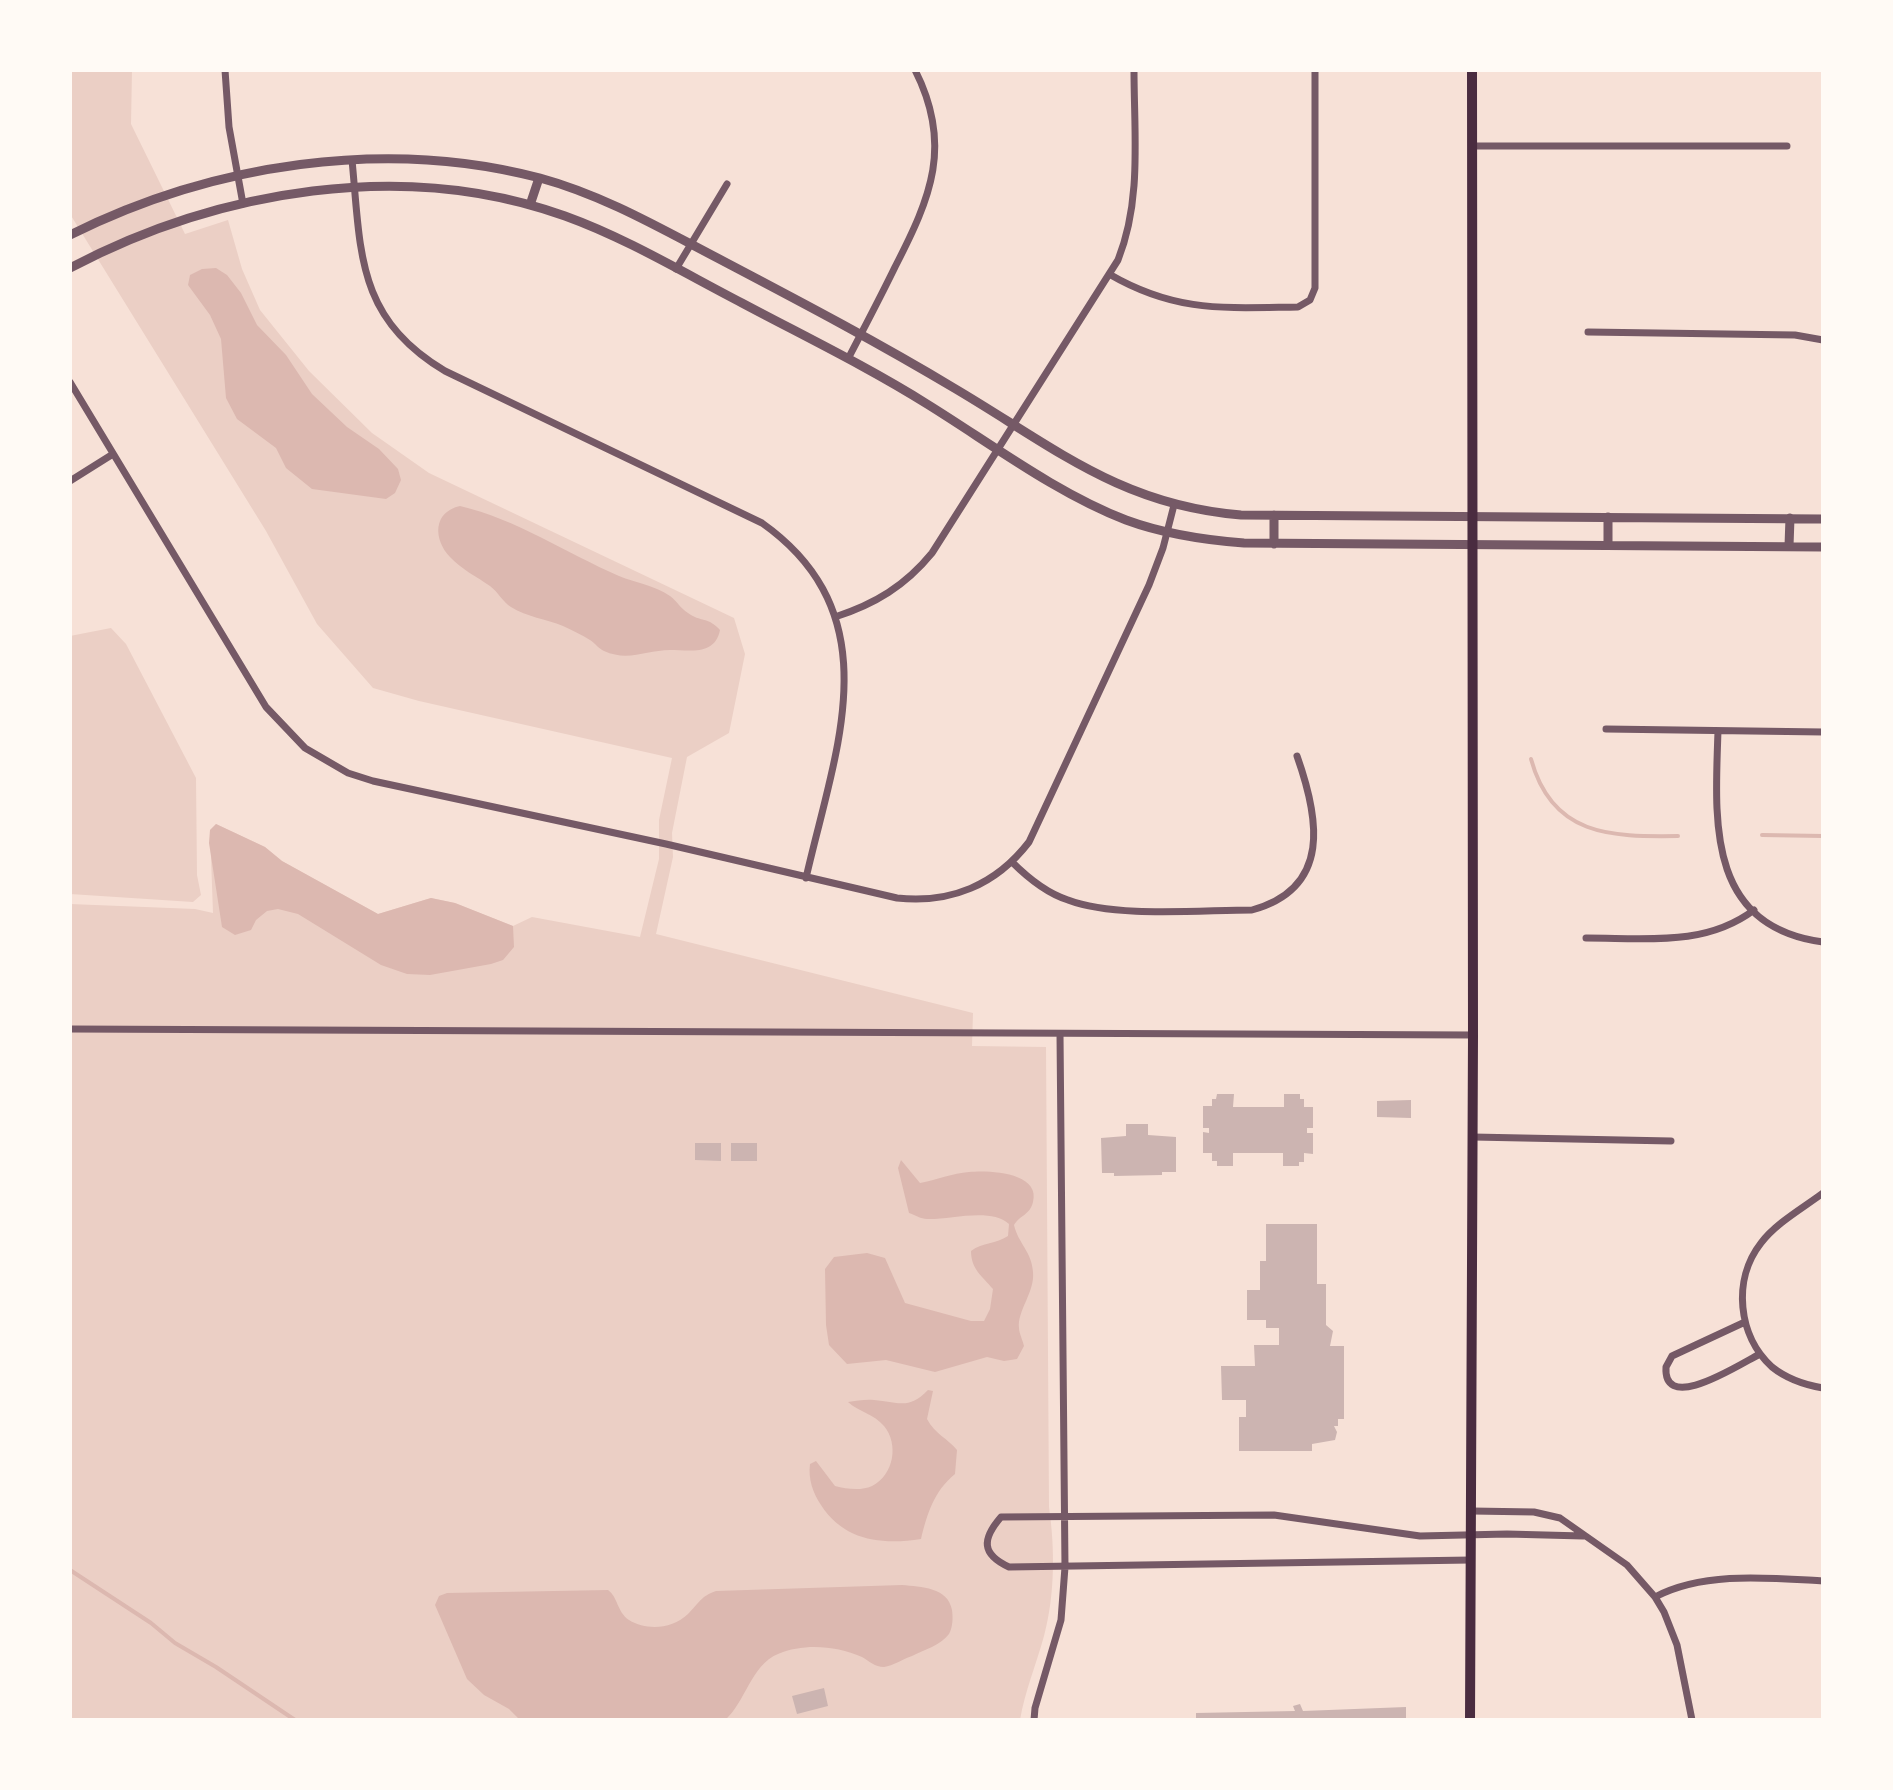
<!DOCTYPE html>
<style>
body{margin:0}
#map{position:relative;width:1893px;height:1790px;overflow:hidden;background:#f7e1d7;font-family:"Roboto Condensed",sans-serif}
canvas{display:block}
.frame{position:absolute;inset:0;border:72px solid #fffaf5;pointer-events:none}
</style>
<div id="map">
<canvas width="1893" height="1790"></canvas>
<div class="frame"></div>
</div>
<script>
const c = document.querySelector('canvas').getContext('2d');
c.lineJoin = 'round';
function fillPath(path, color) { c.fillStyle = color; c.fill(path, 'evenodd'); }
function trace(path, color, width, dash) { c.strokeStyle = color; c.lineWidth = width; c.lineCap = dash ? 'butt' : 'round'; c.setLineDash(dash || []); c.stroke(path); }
fillPath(new Path2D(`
 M 70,70 L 132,70 L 131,124 L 185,234 L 228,220 L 242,269 L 260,310 L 309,371 L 372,433 L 429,473 L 734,618 L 745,654 L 729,733 L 687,757 L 672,833 L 673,857 L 656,934 L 973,1013 L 972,1046 L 1046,1047 L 1049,1507 C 1055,1549 1055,1595 1044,1636 C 1036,1665 1025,1691 1020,1720 L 70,1720 L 70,904 L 195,909 L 213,913 L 210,830 L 216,824 L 265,847 L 282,861 L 378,914 L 431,898 L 455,903 L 513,926 L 532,917 L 640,937 L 659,859 L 659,820 L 672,758 L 419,701 L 373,688 L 317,624 L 266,531 L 70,214 Z
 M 111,628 L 126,644 L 196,778 L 197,875 L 201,895 L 193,902 L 70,894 L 70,636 Z`), '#ebcfc5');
fillPath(new Path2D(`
 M 216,268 L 227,275 L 241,293 L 257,325 L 286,355 L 312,394 L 347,427 L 379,449 L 398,469 L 401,480 L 395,493 L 386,499 L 312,489 L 286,468 L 276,448 L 237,419 L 226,398 L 221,339 L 210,315 L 188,285 L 190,275 L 202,269 Z
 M 460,506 C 516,519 566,553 619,576 C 636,583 654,585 670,596 C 677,601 681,609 688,613 C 700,622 709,617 720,630 C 715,656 689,650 670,650 C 647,650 628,662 604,651 C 599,649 595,643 590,640 C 582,635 572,630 563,626 C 546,619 527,617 511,607 C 503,602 498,592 490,586 C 477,577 461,569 450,557 C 433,539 433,512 460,506 Z
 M 216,824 L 265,847 L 282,861 L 378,914 L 431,898 L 455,903 L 513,926 L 514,947 L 503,960 L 491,964 L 430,975 L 407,974 L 381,965 L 298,914 L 278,909 L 267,911 L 256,920 L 251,930 L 235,935 L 222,927 L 209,843 L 210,830 Z
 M 901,1160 L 920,1183 C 936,1180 953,1173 969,1172 C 988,1170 1041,1172 1033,1202 C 1030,1215 1020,1215 1014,1225 C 1018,1243 1032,1252 1033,1272 C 1035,1292 1017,1311 1019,1328 C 1019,1333 1023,1341 1024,1346 L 1017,1359 L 1004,1361 L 987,1357 L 935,1372 L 886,1360 L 847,1364 L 829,1345 L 826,1325 L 825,1269 L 834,1257 L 867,1253 L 885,1258 L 905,1303 L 971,1321 L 984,1321 L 990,1309 L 993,1289 C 982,1276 971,1269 971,1251 C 983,1242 996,1244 1008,1236 L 1009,1224 C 991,1207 949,1220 927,1219 C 921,1219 915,1215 909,1213 L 898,1168 Z
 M 928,1390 L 933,1391 L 927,1419 C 935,1434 947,1438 957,1450 L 955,1474 C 934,1491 927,1514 921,1539 C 882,1545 844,1541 821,1505 C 813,1493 808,1479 810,1464 L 816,1461 L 835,1486 C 847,1489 861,1491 872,1486 C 894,1475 899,1444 884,1426 C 874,1414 859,1412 848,1402 C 856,1401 866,1399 874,1400 C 899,1402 909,1410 928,1390 Z
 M 902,1585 C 921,1587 948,1587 952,1610 C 953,1617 953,1627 949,1634 C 941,1645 924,1650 912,1656 C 903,1659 893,1666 884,1667 C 875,1667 869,1661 862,1657 C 836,1646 805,1643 778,1654 C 751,1665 745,1703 725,1720 L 520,1720 L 509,1709 L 484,1695 L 467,1679 L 435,1605 L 439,1596 L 447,1593 L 608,1590 C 618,1597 617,1612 629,1620 C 647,1631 672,1629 688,1614 C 699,1603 701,1596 716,1591 Z`), '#dcb8b0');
trace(new Path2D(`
 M 1531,759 C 1552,836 1610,837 1678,836
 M 1762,835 L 1823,836
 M 70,1570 L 151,1623 L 175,1643 L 216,1667 L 295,1720`), '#dcb8b0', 4);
fillPath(new Path2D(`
 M 1217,1094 L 1234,1094 L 1233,1107 L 1284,1107 L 1284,1094 L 1300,1094 L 1300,1099 L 1304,1099 L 1304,1107 L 1313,1107 L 1313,1128 L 1307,1128 L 1307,1133 L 1313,1133 L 1313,1154 L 1304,1153 L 1304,1162 L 1299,1162 L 1299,1166 L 1283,1166 L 1283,1153 L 1233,1153 L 1233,1166 L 1217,1166 L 1217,1161 L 1212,1161 L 1212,1153 L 1203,1153 L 1203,1132 L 1209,1133 L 1209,1128 L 1203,1128 L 1203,1106 L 1212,1106 L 1212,1099 L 1216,1099 Z
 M 1411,1100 L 1411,1118 L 1377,1117 L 1377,1101 Z
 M 1126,1124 L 1148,1124 L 1148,1135 L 1176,1137 L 1176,1172 L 1162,1172 L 1162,1175 L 1114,1176 L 1114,1173 L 1102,1173 L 1101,1138 L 1126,1136 Z
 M 695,1143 L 721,1143 L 721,1161 L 695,1160 Z
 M 731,1143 L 757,1143 L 757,1161 L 731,1161 Z
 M 1266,1224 L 1317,1224 L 1317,1284 L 1326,1284 L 1326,1325 L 1333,1331 L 1330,1346 L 1344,1346 L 1344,1419 L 1338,1419 L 1338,1426 L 1334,1426 L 1337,1432 L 1335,1440 L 1312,1444 L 1312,1451 L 1239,1451 L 1239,1417 L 1246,1417 L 1246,1400 L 1222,1400 L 1221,1366 L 1255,1366 L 1254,1345 L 1279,1345 L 1279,1328 L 1266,1328 L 1266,1320 L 1247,1320 L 1247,1290 L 1260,1290 L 1260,1261 L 1266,1261 Z
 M 824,1688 L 828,1706 L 797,1714 L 792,1696 Z
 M 1300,1704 L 1303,1711 L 1406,1707 L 1406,1720 L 1332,1720 L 1332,1718 L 1196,1720 L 1196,1713 L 1295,1711 L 1293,1706 Z`), '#ccb4b1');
trace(new Path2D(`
 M 225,70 L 229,127 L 243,204
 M 1472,146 L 1787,146
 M 352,160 C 361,252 356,318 445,371 L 762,523 C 893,616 835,750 806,878
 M 676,269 L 727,184
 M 1109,274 C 1176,313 1225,308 1298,307 L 1310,300 L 1315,288 L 1315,70
 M 1588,332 L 1795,335 L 1823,340
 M 848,359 C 864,328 880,298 895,267 C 931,197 953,145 915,70
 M 70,382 L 266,707 L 305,748 L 348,773 L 373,781 L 666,844 L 897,898 C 950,904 996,885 1029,842 L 1149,585 L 1163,548 L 1174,505
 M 70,481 L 113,454
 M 835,617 C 875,604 905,586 932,553 L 1118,260 C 1142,200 1134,134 1134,70
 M 1606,729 L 1823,732
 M 1718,731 C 1715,821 1706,926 1823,942
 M 1012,862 C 1028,878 1046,893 1068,900 C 1115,918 1200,910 1252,910 C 1332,888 1319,818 1297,756
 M 1586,938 C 1645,938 1705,947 1754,910
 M 70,1029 L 1473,1035
 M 1473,1137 L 1671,1141
 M 1823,1193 C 1803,1208 1776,1223 1761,1243 C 1732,1280 1738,1336 1772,1367 C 1787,1379 1805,1385 1823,1388
 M 1745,1322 L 1672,1356 L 1666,1367 C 1663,1415 1740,1364 1760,1354
 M 1472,1511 L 1534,1512 L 1560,1518 L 1627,1565 L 1655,1597 L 1664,1612 L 1677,1645 L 1692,1720
 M 1471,1560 L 1009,1567 C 981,1554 982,1539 1001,1517 L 1274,1515 L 1420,1536 L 1507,1534 L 1583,1536
 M 1655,1597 C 1704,1571 1770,1578 1823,1581
 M 1034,1720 L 1035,1708 L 1061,1620 L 1065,1567 L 1060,1034`), '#755966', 7);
trace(new Path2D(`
 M 530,205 L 539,178
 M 70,235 C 212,164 385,137 540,178 C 606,196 665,231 725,262 C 803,303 879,343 954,388 C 1054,447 1120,505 1241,515 L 1823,519
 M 70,268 C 218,190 404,158 565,216 C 626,238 684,273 742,303 C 804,336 868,367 927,404 C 990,443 1056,493 1126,520 C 1164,534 1204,540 1244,543 L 1823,547
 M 1274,544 L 1274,515
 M 1608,545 L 1608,517
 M 1789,546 L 1790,518`), '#755966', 9);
trace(new Path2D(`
 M 1470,1720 L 1473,1035 L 1472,70`), '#4a2c40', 10);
</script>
